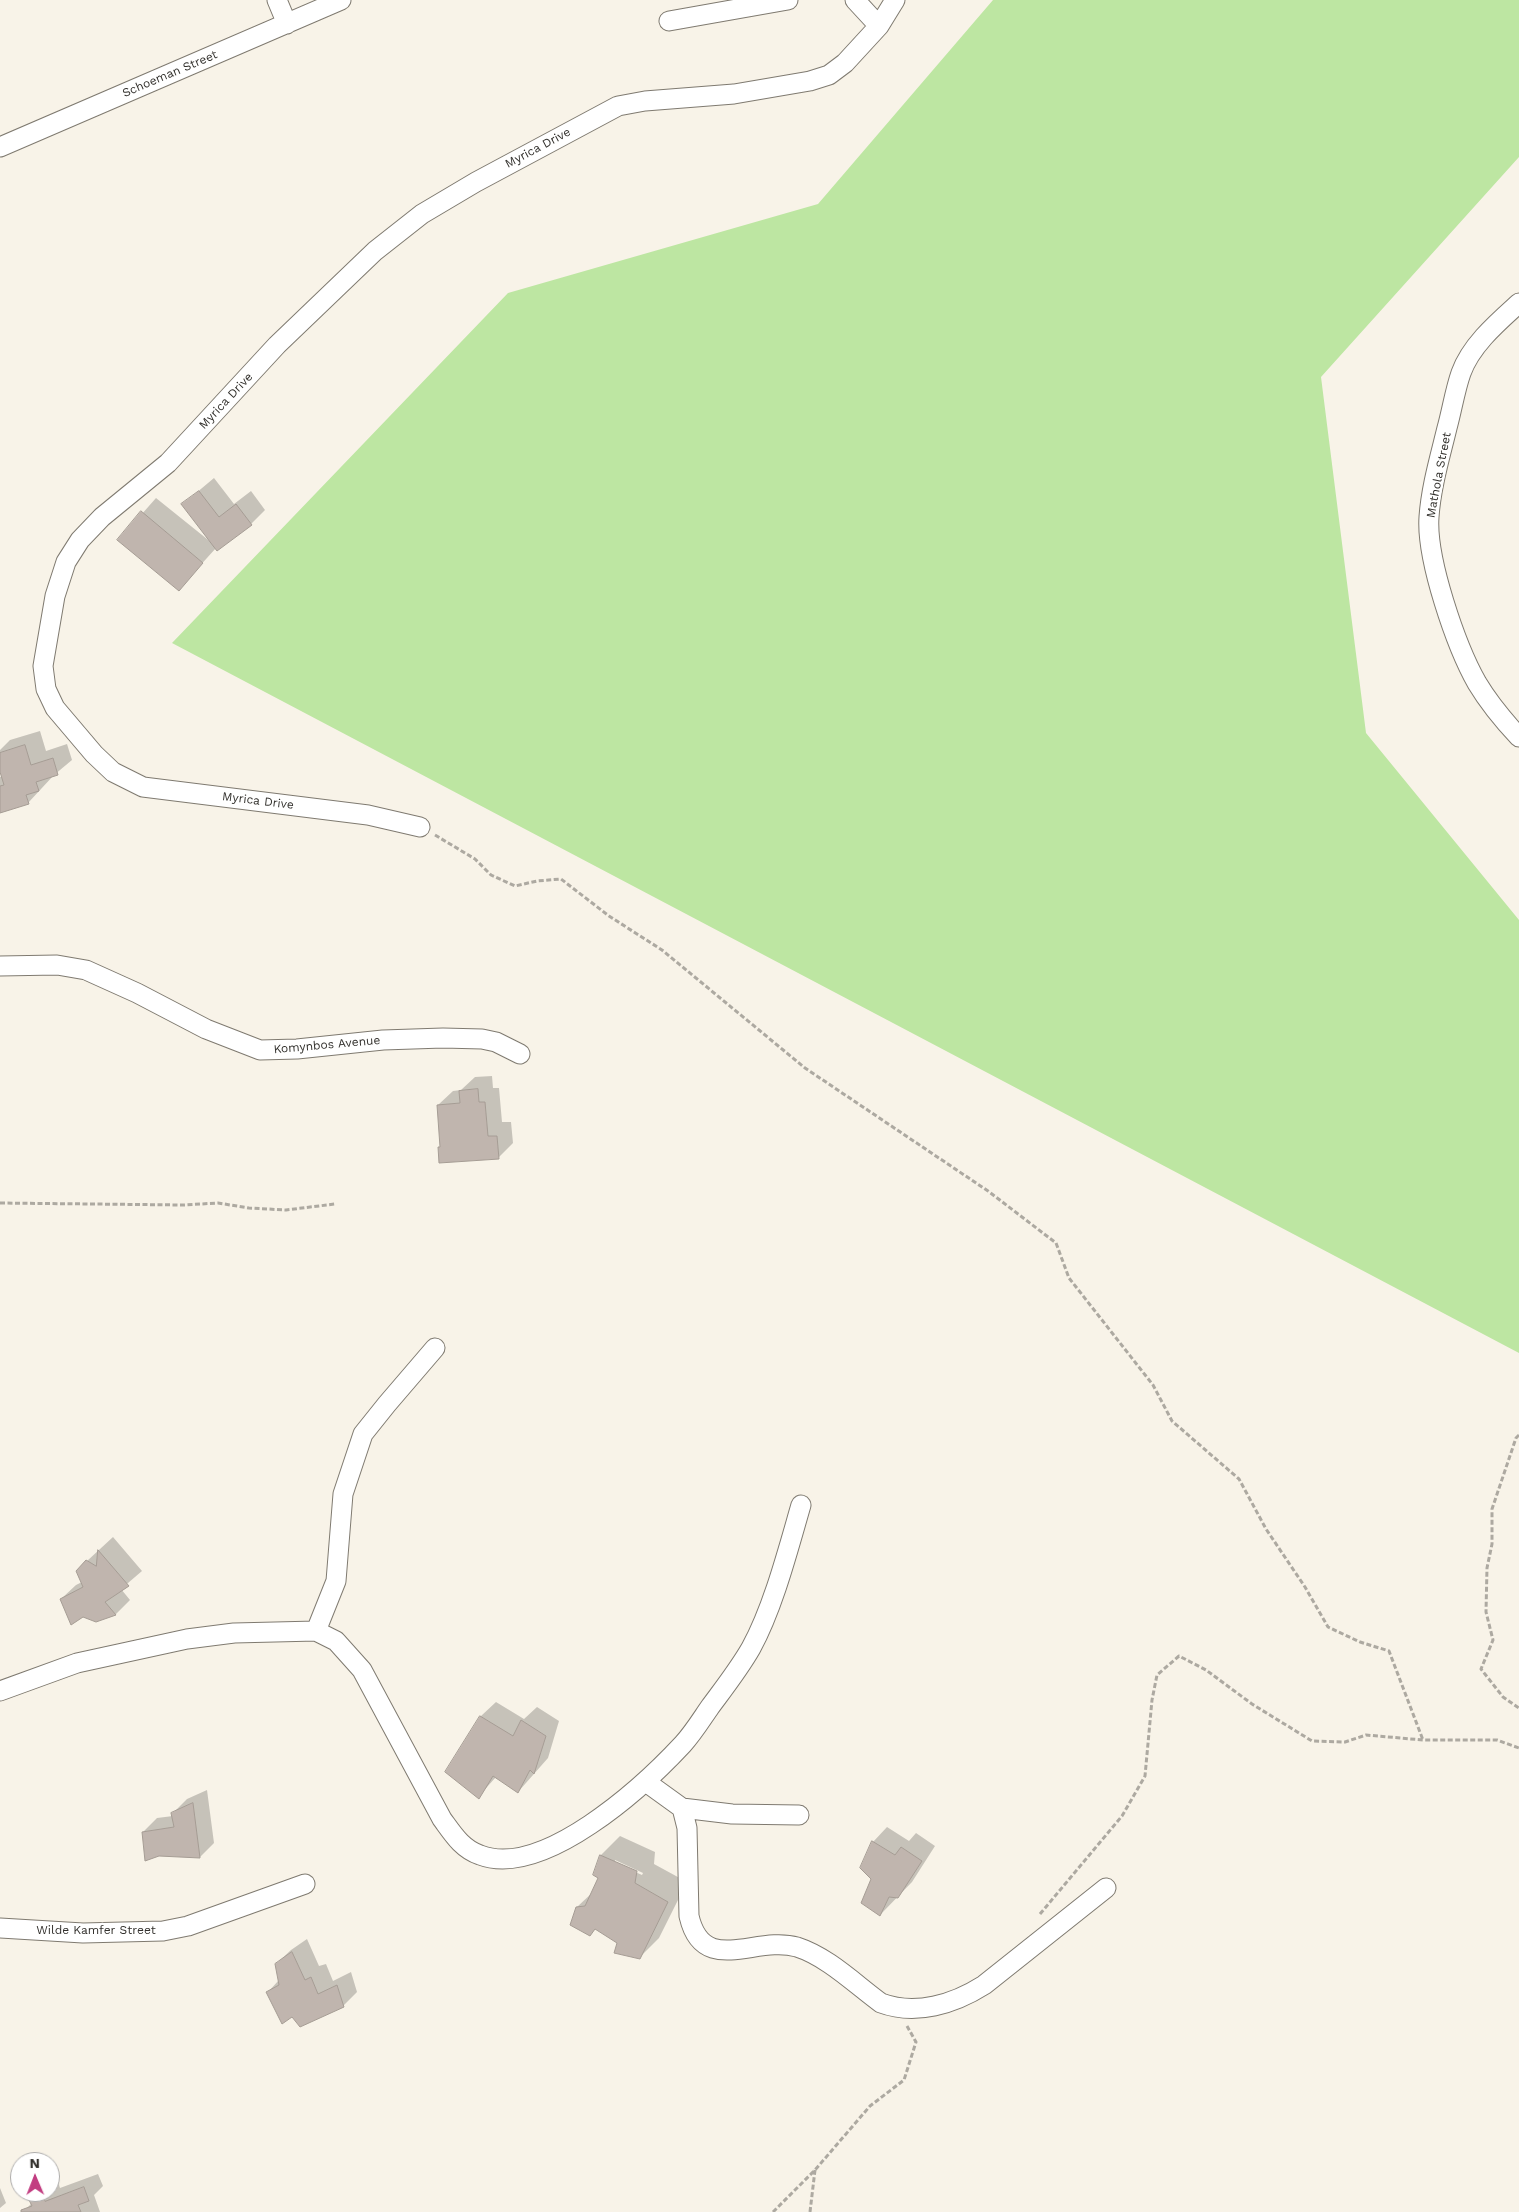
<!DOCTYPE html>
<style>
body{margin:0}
#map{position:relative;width:1519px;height:2212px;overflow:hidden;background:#f8f3e8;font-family:"Work Sans",sans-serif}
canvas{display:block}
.north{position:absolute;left:10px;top:2152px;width:50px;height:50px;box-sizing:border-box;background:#fff;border:1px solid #adacab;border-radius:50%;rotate:359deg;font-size:14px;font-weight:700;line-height:20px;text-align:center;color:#32302c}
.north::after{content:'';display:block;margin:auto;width:18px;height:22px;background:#c23d81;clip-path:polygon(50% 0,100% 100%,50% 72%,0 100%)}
</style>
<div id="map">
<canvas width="1519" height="2212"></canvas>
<div class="north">N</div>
</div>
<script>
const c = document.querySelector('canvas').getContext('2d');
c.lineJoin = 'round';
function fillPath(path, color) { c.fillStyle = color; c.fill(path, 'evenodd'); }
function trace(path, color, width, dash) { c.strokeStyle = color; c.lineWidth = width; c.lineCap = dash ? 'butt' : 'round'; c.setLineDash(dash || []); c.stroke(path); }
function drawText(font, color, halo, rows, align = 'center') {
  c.font = font + ' "Work Sans",sans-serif'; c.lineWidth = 4.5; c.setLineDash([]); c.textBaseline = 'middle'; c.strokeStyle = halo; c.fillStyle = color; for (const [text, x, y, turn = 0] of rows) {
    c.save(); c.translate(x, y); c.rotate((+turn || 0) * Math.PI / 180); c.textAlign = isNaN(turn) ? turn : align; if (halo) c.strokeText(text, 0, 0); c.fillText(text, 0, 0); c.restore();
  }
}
fillPath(new Path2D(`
 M 993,0 L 1519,0 L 1519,157 L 1321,377 L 1366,733 L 1519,920 L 1519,1353 L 172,643 L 508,293 L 818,204 Z`), '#bde6a2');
fillPath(new Path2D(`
 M 214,478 L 234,504 L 251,491 L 265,510 L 251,524 L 217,549 L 216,548 L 179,589 L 119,540 L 156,498 L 212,543 L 183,504 Z
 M 40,731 L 46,751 L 67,744 L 72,760 L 54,775 L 28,803 L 0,812 L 0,777 L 3,776 L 0,768 L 0,750 L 10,740 Z
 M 492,1076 L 493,1088 L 499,1088 L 502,1122 L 511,1122 L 513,1143 L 498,1158 L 439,1148 L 441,1145 L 438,1105 L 453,1091 L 461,1090 L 475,1077 Z
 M 113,1537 L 142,1571 L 121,1589 L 130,1600 L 116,1614 L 96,1621 L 61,1599 L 76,1585 L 82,1582 L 87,1561 Z
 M 496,1702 L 524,1719 L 537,1707 L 559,1721 L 548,1758 L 518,1792 L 496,1777 L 478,1797 L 447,1772 L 481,1716 Z
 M 207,1790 L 214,1843 L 200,1857 L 143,1832 L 157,1818 L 173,1816 L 173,1813 L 187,1799 Z
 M 887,1827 L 909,1841 L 916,1833 L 935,1846 L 912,1882 L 880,1915 L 872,1879 L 862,1868 L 873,1842 Z
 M 620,1836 L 655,1852 L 654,1864 L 687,1882 L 659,1938 L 640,1957 L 596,1928 L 590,1935 L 577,1907 L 593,1892 L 599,1878 L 594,1875 L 601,1855 ZM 615,1860 L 643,1873 L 642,1875 L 615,1863 Z
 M 307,1939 L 319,1966 L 326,1964 L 333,1981 L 351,1972 L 357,1992 L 343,2006 L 268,1992 L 279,1980 L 276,1964 L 291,1950 Z
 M 98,2174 L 103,2186 L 94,2195 L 100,2212 L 30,2212 L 28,2207 L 32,2203 L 31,2200 L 39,2192 L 50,2192 L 50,2184 L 58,2182 L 60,2188 Z
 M 0,2188 L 6,2203 L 0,2208 Z`), '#0003');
const building = new Path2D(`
 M 199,491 L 219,517 L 236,504 L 252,525 L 217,551 L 181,504 Z
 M 141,511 L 203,563 L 179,591 L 117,540 Z
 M 25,745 L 31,765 L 53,758 L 58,775 L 36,782 L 39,791 L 26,795 L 29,804 L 0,813 L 0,786 L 4,785 L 0,772 L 0,753 Z
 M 478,1089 L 479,1102 L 485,1102 L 488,1136 L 497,1136 L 499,1159 L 439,1163 L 438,1147 L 440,1147 L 437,1105 L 460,1103 L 459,1091 Z
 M 98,1550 L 129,1586 L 105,1602 L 116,1615 L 96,1622 L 83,1617 L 71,1625 L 60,1599 L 83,1587 L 76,1571 L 86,1560 L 96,1566 Z
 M 480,1716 L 513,1736 L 521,1720 L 546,1736 L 534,1774 L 530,1770 L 518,1793 L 493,1776 L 479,1799 L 445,1772 Z
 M 193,1803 L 200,1858 L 159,1856 L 145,1861 L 142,1832 L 174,1827 L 171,1813 Z
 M 872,1841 L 895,1855 L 901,1847 L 922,1861 L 898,1898 L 889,1897 L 880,1916 L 861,1903 L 871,1879 L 860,1868 Z
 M 600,1855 L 637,1871 L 635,1883 L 668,1902 L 640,1959 L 614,1953 L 617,1943 L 595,1929 L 590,1936 L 570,1925 L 576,1907 L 585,1906 L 598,1878 L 593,1875 Z
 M 292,1952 L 305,1980 L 311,1977 L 318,1994 L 337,1985 L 344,2007 L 300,2027 L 292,2017 L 282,2024 L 266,1992 L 279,1985 L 275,1964 Z
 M 84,2187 L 89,2201 L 78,2205 L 81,2212 L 21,2212 L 21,2210 L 32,2206 L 29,2200 L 43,2195 L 45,2201 Z`);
fillPath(building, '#c0b5ae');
trace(building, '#a59c94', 1);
const minor = new Path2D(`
 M 277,0 L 287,24
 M 855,0 L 879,26
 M 669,21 L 788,0
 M 0,147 L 341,0
 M 1519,303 C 1498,322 1471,345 1461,373 C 1455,390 1452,410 1447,428 C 1440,457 1431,487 1429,517 C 1426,559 1456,646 1477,683 C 1489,703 1504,721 1519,737
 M 420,827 L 368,815 L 143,787 L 113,772 L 94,754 L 55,708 L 46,689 L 43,666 L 55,596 L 66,562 L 80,540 L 102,517 L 168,463 L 277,345 L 375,251 L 422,214 L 476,182 L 618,106 L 645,101 L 734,94 L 810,81 L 829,75 L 845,63 L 879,26 L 895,0
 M 0,966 L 57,965 L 86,970 L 137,993 L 206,1029 L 260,1050 L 297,1049 L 383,1040 L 443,1038 L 482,1039 L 496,1042 L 520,1054
 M 316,1631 L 336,1581 L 343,1494 L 363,1434 L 387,1404 L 435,1348
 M 0,1691 L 77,1663 L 187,1639 L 234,1633 L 316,1631 L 336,1641 L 362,1670 L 442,1819 C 453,1834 462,1849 480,1855 C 543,1879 643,1787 683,1744 C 693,1733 701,1720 710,1707 C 724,1688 739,1669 751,1648 C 773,1608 788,1550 801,1505
 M 646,1782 L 682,1808 L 687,1828 L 689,1916 C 703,1977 755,1935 797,1947 C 828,1957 855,1984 881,2003 C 916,2016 954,2004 984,1985 L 1106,1888
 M 682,1808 L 732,1814 L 799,1815
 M 0,1928 L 83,1933 L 163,1931 L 188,1926 L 305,1884`);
trace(minor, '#7f7a70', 21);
trace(new Path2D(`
 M 435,835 L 475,859 L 491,875 L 515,886 L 537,881 L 561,879 L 609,916 L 662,950 L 805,1068 L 988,1191 L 1056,1243 L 1069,1278 L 1153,1385 L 1172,1421 L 1239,1479 L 1266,1529 L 1305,1587 L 1328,1627 L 1360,1642 L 1389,1651 L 1423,1740
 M 0,1203 L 183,1205 L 218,1203 L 249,1208 L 286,1210 L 335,1204
 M 1519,1435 L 1516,1438 L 1492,1509 L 1492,1544 L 1487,1568 L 1486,1612 L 1493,1640 L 1481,1669 L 1503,1697 L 1519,1708
 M 1040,1914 L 1122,1816 L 1145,1776 L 1152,1700 L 1157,1675 L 1179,1656 L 1206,1670 L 1252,1704 L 1312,1741 L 1345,1742 L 1366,1735 L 1423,1740 L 1497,1740 L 1519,1748
 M 773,2212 L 815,2170 L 870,2106 L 904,2080 L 916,2042 L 907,2026
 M 810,2212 L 815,2170`), '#ada9a1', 3, [5, 2.5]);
trace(minor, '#fff', 19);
drawText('12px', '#32302c', '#fff', [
 ["Schoeman Street",170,74,-23],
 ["Myrica Drive",538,148,-28],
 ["Myrica Drive",226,401,-47],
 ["Mathola Street",1439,475,-79],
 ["Myrica Drive",258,801,7],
 ["Komynbos Avenue",327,1045,-5],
 ["Wilde Kamfer Street",96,1930]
]);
</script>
